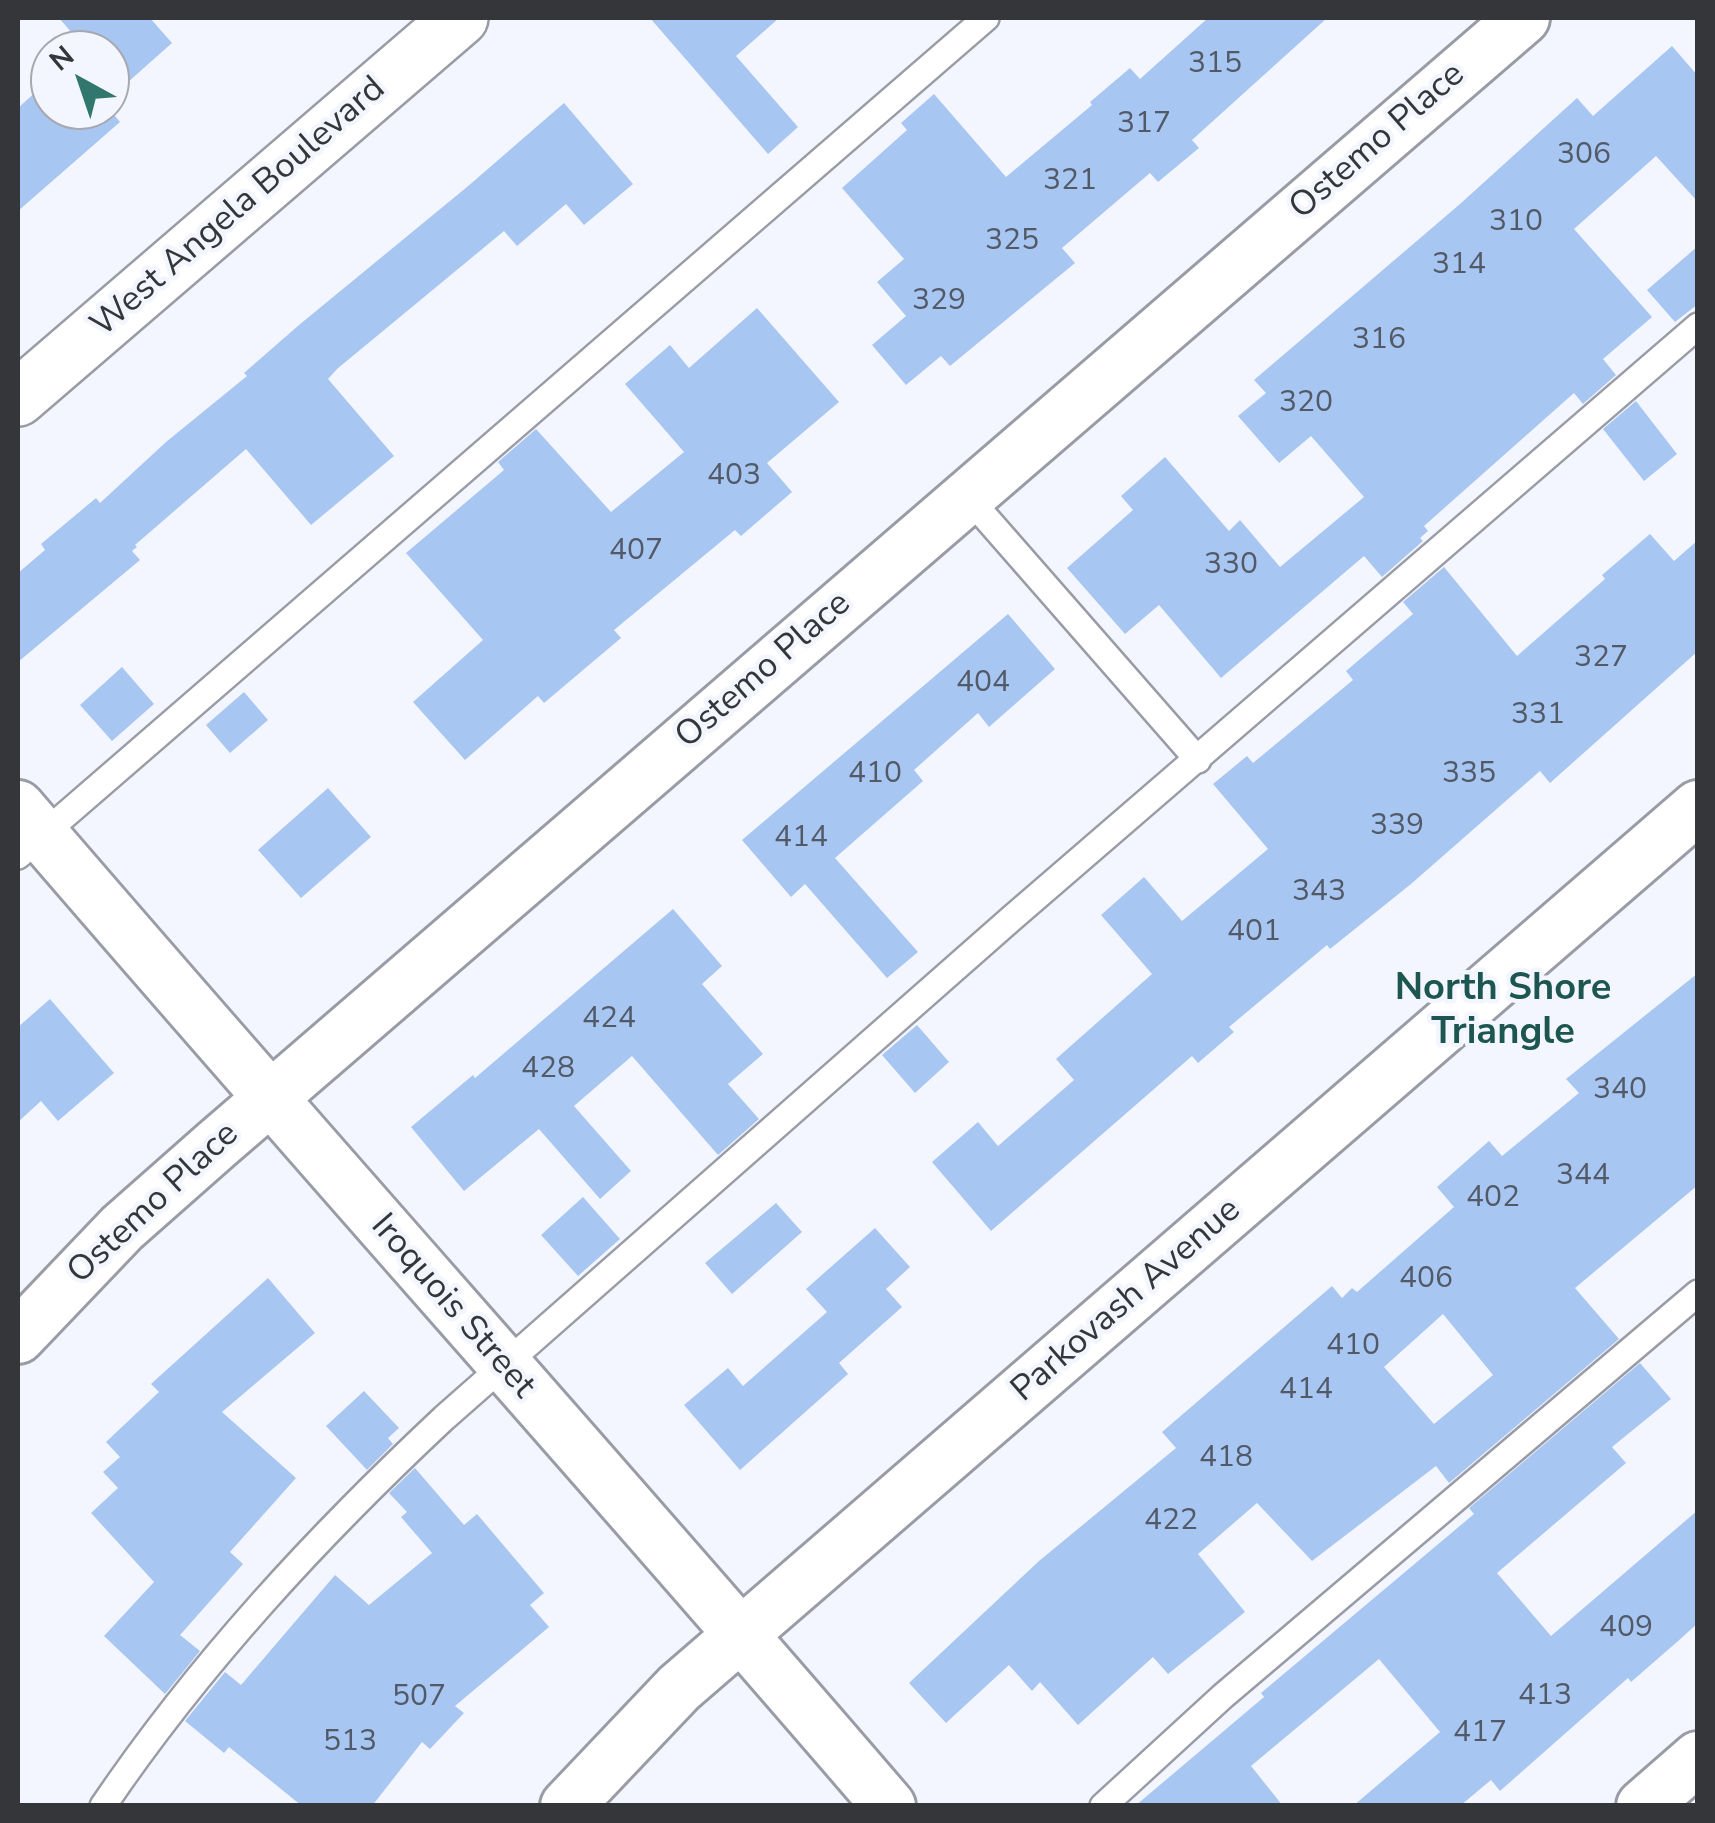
<!DOCTYPE html>
<style>
body{margin:0}
#map{position:relative;width:1715px;height:1823px;overflow:hidden;background:#f4f6ff;font-family:"Nunito Sans",sans-serif}
canvas{display:block}
.frame{position:absolute;inset:0;border:20px solid #35363a;pointer-events:none}
.north{position:absolute;left:30px;top:30px;width:100px;height:100px;box-sizing:border-box;background:#f4f6ff;border:2px solid #a8a9b0;border-radius:50%;rotate:320deg;font-size:28px;font-weight:700;line-height:40px;text-align:center;color:#35363a}
.north::after{content:'';display:block;margin:auto;width:35px;height:45px;background:#31776e;clip-path:polygon(50% 0,100% 100%,50% 72%,0 100%)}
</style>
<div id="map">
<canvas width="1715" height="1823"></canvas>
<div class="frame"></div>
<div class="north">N</div>
</div>
<script>
const c = document.querySelector('canvas').getContext('2d');
c.lineJoin = 'round';
function fillPath(path, color) { c.fillStyle = color; c.fill(path, 'evenodd'); }
function trace(path, color, width, dash) { c.strokeStyle = color; c.lineWidth = width; c.lineCap = dash ? 'butt' : 'round'; c.setLineDash(dash || []); c.stroke(path); }
function drawText(font, color, halo, rows, align = 'center') {
  c.font = font + ' "Nunito Sans",sans-serif'; c.lineWidth = 9; c.setLineDash([]); c.textBaseline = 'middle'; c.strokeStyle = halo; c.fillStyle = color; for (const [text, x, y, turn = 0] of rows) {
    c.save(); c.translate(x, y); c.rotate((+turn || 0) * Math.PI / 180); c.textAlign = isNaN(turn) ? turn : align; if (halo) c.strokeText(text, 0, 0); c.fillText(text, 0, 0); c.restore();
  }
}
fillPath(new Path2D(`
 M 59,18 L 150,18 L 172,43 L 110,98 L 110,50 L 83,50 L 85,48 Z
 M 650,18 L 779,18 L 736,56 L 798,127 L 768,154 Z
 M 1208,18 L 1327,18 L 1192,140 L 1199,148 L 1158,182 L 1150,173 L 1062,248 L 1075,263 L 950,366 L 941,356 L 906,385 L 872,345 L 906,316 L 877,282 L 904,259 L 842,188 L 907,130 L 901,123 L 934,94 L 1006,177 L 1092,105 L 1090,102 L 1130,68 L 1140,79 Z
 M 1672,46 L 1698,76 L 1698,202 L 1656,156 L 1574,229 L 1652,317 L 1603,359 L 1616,375 L 1583,404 L 1574,393 L 1424,526 L 1428,531 L 1420,538 L 1423,541 L 1382,577 L 1364,556 L 1221,678 L 1159,605 L 1125,634 L 1067,568 L 1133,510 L 1121,496 L 1165,457 L 1229,531 L 1240,520 L 1280,567 L 1364,497 L 1311,436 L 1279,463 L 1238,416 L 1266,393 L 1254,380 L 1460,204 L 1577,98 L 1593,116 Z
 M 50,79 L 50,110 L 110,110 L 120,122 L 18,211 L 18,108 Z
 M 564,103 L 633,184 L 584,225 L 566,204 L 517,246 L 504,231 L 337,369 L 328,379 L 394,456 L 311,525 L 246,449 L 135,545 L 137,547 L 132,551 L 140,560 L 18,662 L 18,573 L 45,550 L 41,544 L 96,498 L 100,503 L 166,442 L 247,376 L 244,373 L 299,325 L 467,187 Z
 M 1698,246 L 1698,304 L 1675,322 L 1647,290 Z
 M 757,308 L 839,402 L 767,463 L 792,492 L 741,536 L 735,530 L 614,630 L 621,638 L 544,703 L 538,696 L 465,760 L 413,702 L 483,640 L 406,553 L 504,470 L 498,462 L 536,429 L 611,512 L 684,452 L 625,384 L 670,345 L 689,368 Z
 M 1636,401 L 1677,454 L 1644,481 L 1603,429 Z
 M 1650,534 L 1674,561 L 1698,540 L 1698,651 L 1550,783 L 1540,771 L 1411,884 L 1330,949 L 1327,945 L 1229,1027 L 1234,1032 L 1198,1063 L 1192,1056 L 991,1231 L 932,1162 L 978,1122 L 998,1146 L 1074,1080 L 1056,1059 L 1152,974 L 1101,915 L 1144,877 L 1182,921 L 1268,849 L 1213,784 L 1247,756 L 1253,763 L 1353,680 L 1346,671 L 1413,614 L 1403,602 L 1444,567 L 1517,656 L 1605,579 L 1602,575 Z
 M 1008,614 L 1055,669 L 989,727 L 978,713 L 914,770 L 923,781 L 835,858 L 918,952 L 887,978 L 805,884 L 791,897 L 742,840 Z
 M 122,667 L 154,704 L 112,741 L 80,705 Z
 M 244,692 L 268,720 L 230,753 L 206,725 Z
 M 328,788 L 371,837 L 301,898 L 258,850 Z
 M 673,909 L 722,966 L 702,984 L 763,1054 L 728,1084 L 759,1119 L 718,1155 L 632,1056 L 574,1106 L 631,1171 L 600,1199 L 539,1129 L 464,1191 L 411,1127 L 473,1075 L 475,1078 Z
 M 1698,973 L 1698,1185 L 1575,1288 L 1619,1339 L 1449,1483 L 1436,1466 L 1312,1561 L 1257,1503 L 1198,1554 L 1245,1612 L 1168,1674 L 1153,1657 L 1078,1725 L 1040,1682 L 1032,1691 L 1009,1665 L 946,1723 L 909,1683 L 1039,1561 L 1176,1448 L 1162,1432 L 1332,1286 L 1342,1298 L 1352,1288 L 1357,1292 L 1454,1207 L 1437,1187 L 1489,1141 L 1502,1156 L 1579,1093 L 1566,1079 ZM 1443,1314 L 1493,1375 L 1434,1424 L 1384,1367 Z
 M 50,999 L 114,1073 L 58,1121 L 41,1101 L 18,1122 L 18,1027 Z
 M 917,1025 L 949,1062 L 915,1093 L 882,1055 Z
 M 583,1197 L 620,1239 L 578,1276 L 541,1235 Z
 M 776,1203 L 802,1232 L 732,1294 L 705,1263 Z
 M 875,1228 L 910,1267 L 886,1289 L 902,1307 L 839,1363 L 848,1374 L 740,1470 L 684,1405 L 728,1368 L 743,1386 L 827,1312 L 806,1289 Z
 M 268,1278 L 315,1333 L 222,1412 L 296,1478 L 230,1552 L 243,1564 L 180,1635 L 200,1651 L 165,1694 L 104,1636 L 154,1582 L 91,1513 L 118,1488 L 103,1472 L 120,1457 L 106,1442 L 159,1392 L 151,1384 Z
 M 1640,1363 L 1671,1399 L 1612,1447 L 1626,1463 L 1497,1573 L 1551,1636 L 1698,1510 L 1698,1623 L 1677,1642 L 1631,1682 L 1628,1678 L 1500,1791 L 1491,1780 L 1460,1806 L 1353,1806 L 1440,1732 L 1379,1659 L 1251,1766 L 1283,1806 L 1135,1806 L 1264,1697 L 1261,1693 L 1474,1514 L 1469,1508 Z
 M 364,1391 L 399,1428 L 388,1438 L 393,1444 L 367,1470 L 326,1426 Z
 M 415,1468 L 464,1525 L 477,1514 L 544,1593 L 530,1605 L 549,1627 L 455,1706 L 464,1713 L 430,1749 L 422,1742 L 372,1806 L 302,1806 L 229,1747 L 224,1753 L 185,1721 L 225,1672 L 241,1685 L 335,1575 L 369,1605 L 432,1553 L 401,1517 L 407,1512 L 389,1493 Z`), '#a8c6f2');
const service = new Path2D(`
 M 967,496 L 1198,760
 M 18,856 L 986,18
 M 103,1806 C 200,1663 318,1536 444,1418 L 1012,918 L 1698,326
 M 1103,1806 L 1223,1696 L 1698,1293`);
const minor = new Path2D(`
 M 18,807 C 305,1142 601,1470 889,1806
 M 18,1337 L 122,1228 L 216,1145 L 1523,18
 M 567,1806 L 679,1688 L 1698,807
 M 1643,1806 L 1698,1758`);
const tertiary = new Path2D(`
 M 18,398 L 460,18`);
trace(service, '#999ca6', 30);
trace(minor, '#999ca6', 58);
trace(tertiary, '#999ca6', 60);
trace(service, '#fff', 25);
trace(minor, '#fff', 52);
trace(tertiary, '#fff', 55);
drawText('30px', '#525a68', null, [
 ["315",1215,65],
 ["317",1144,125],
 ["306",1584,156],
 ["321",1070,182],
 ["310",1516,223],
 ["325",1012,242],
 ["314",1459,266],
 ["329",939,302],
 ["316",1379,341],
 ["320",1306,404],
 ["403",734,477],
 ["407",636,552],
 ["330",1231,566],
 ["327",1601,659],
 ["404",983,684],
 ["331",1538,716],
 ["410",875,775],
 ["335",1469,775],
 ["339",1397,827],
 ["414",801,839],
 ["343",1319,893],
 ["401",1254,933],
 ["424",609,1020],
 ["428",548,1070],
 ["340",1620,1091],
 ["344",1583,1177],
 ["402",1493,1199],
 ["406",1426,1280],
 ["410",1353,1347],
 ["414",1306,1391],
 ["418",1226,1459],
 ["422",1171,1522],
 ["409",1626,1629],
 ["413",1545,1697],
 ["507",419,1698],
 ["417",1480,1734],
 ["513",350,1743]
]);
drawText('35px', '#35363a', '#f4f6ff', [
 ["Ostemo Place",1378,142,-41],
 ["West Angela Boulevard",239,208,-41],
 ["Ostemo Place",764,671,-41],
 ["Ostemo Place",154,1204,-43],
 ["Parkovash Avenue",1127,1301,-41],
 ["Iroquois Street",452,1307,49]
]);
drawText('bold 38px', '#1d5650', '#f4f6ff', [
 ["North Shore",1503,990],
 ["Triangle",1503,1034]
]);
</script>
